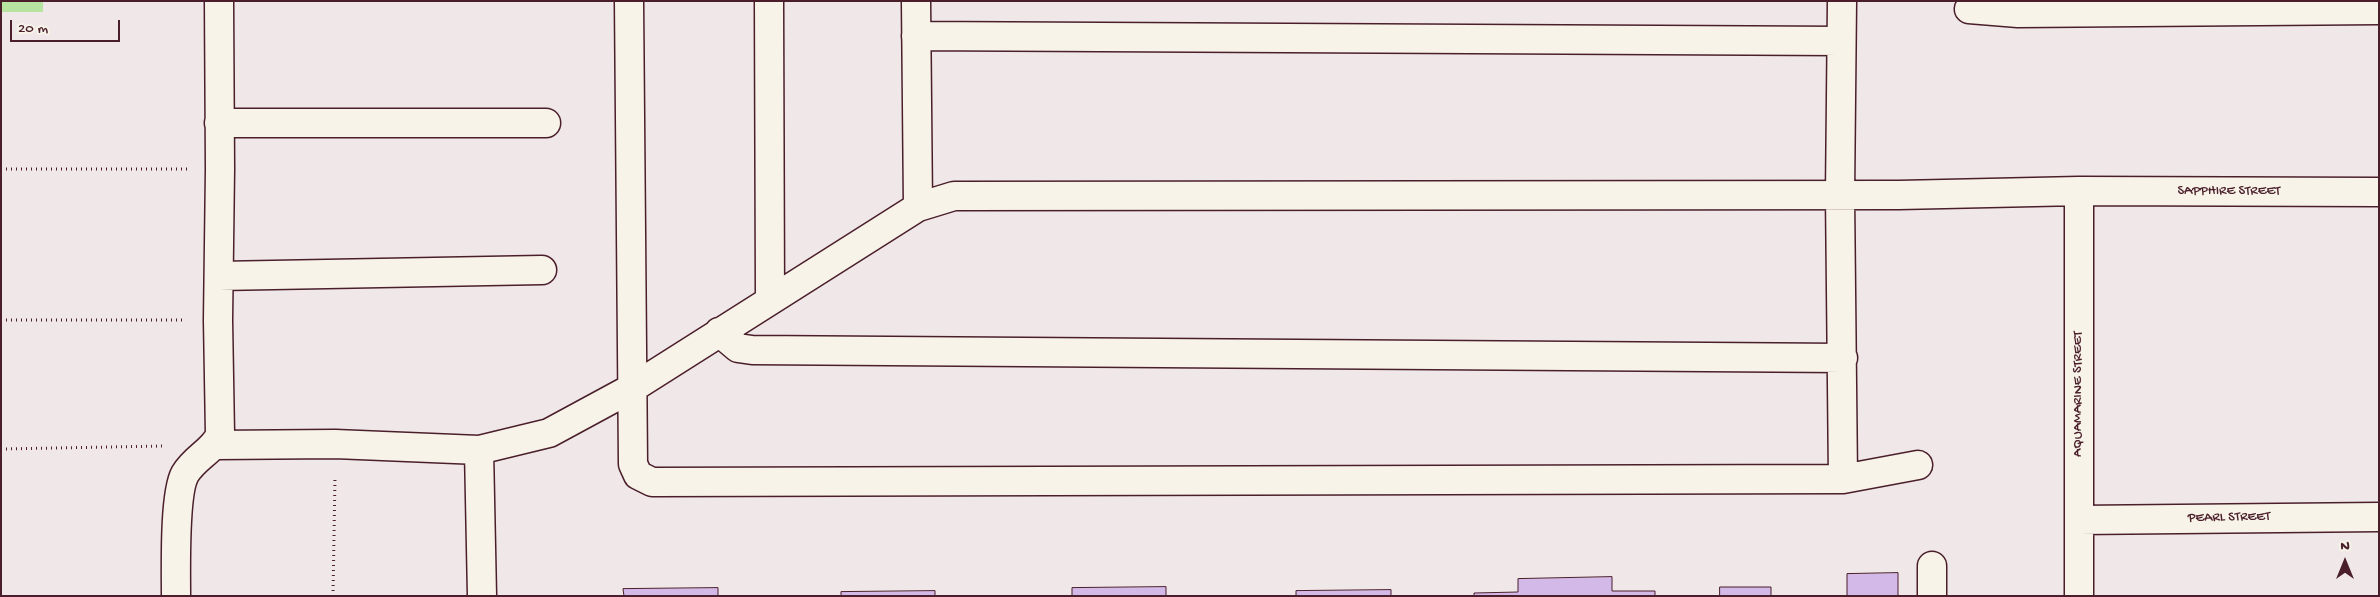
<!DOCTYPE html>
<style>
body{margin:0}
#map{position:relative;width:2380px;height:597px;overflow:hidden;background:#f0e7e8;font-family:"Gochi Hand",sans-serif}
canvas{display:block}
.frame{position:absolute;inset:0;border:2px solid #4a1f2b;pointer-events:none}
.north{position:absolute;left:2320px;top:537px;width:50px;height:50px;-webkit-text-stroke:4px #f7f3e8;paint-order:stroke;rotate:0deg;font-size:14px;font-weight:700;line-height:20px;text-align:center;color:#4a1f2b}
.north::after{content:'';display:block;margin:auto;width:18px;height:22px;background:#4a1f2b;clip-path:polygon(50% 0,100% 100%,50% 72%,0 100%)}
.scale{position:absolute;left:10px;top:20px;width:110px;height:22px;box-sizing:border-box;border:2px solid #4a1f2b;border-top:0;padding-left:6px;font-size:15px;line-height:18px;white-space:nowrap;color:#4a1f2b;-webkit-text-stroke:4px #f7f3e8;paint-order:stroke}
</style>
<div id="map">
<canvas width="2380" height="597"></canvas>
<div class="frame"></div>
<div class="north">N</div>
<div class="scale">20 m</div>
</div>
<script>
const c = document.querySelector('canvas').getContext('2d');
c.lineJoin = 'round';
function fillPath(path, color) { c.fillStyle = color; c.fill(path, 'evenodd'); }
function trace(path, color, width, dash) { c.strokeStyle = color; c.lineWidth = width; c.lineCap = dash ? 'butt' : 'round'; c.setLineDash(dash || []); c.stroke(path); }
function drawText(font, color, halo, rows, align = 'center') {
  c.font = font + ' "Gochi Hand",sans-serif'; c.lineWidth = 4; c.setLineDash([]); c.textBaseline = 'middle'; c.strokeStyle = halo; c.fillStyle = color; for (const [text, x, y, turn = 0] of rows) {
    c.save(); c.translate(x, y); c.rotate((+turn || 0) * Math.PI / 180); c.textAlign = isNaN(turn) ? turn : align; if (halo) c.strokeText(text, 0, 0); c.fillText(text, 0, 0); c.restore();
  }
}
fillPath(new Path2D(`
 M 1,1 L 43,1 L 43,12 L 1,12 Z`), '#b8e4a2');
const building = new Path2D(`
 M 1898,573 L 1898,596 L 1847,596 L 1847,574 Z
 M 1612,577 L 1612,591 L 1655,591 L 1655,596 L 1474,596 L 1474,593 L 1518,592 L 1518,579 Z
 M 1166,587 L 1166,596 L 1072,596 L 1072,588 Z
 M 1720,587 L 1771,587 L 1771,596 L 1720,596 Z
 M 718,588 L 718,596 L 624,596 L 623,589 Z
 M 1391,590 L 1391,596 L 1296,596 L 1296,591 Z
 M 935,591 L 935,596 L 841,596 L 841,592 Z`);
fillPath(building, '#d2b9e8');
trace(building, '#4a1f2b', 1);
const minor = new Path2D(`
 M 629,1 L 633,464 L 638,475 L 652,482 L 1843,479 L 1918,465
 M 769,1 L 770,300
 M 916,1 L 918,207
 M 1842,1 L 1840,195 L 1843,479
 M 1969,9 L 2018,13 L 2379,10
 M 916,36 L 1841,41
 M 219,123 L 546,123
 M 2079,191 L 2079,596
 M 219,276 L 542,270
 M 719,332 L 738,348 L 752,350 L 1843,358
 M 216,445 L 335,444 L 479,450 L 549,433 L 634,387 L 918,207 L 954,196 L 1899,195 L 2079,191 L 2379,192
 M 479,450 L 482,596
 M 2079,520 L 2379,517
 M 1932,566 L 1932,596
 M 176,596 C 176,569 174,494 185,474 C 195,457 213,451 220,435 L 218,320 L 220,169 L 219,1`);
trace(minor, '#4a1f2b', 31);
trace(new Path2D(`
 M 1,169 L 188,169
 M 1,320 L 184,320
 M 1,449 L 163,446
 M 333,596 L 335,477`), '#4a1f2b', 3, [1, 4]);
trace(minor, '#f7f3e8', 28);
drawText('14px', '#4a1f2b', '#f7f3e8', [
 ["SAPPHIRE STREET",2229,192],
 ["AQUAMARINE STREET",2079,394,-90],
 ["PEARL STREET",2229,518,-1]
]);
</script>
